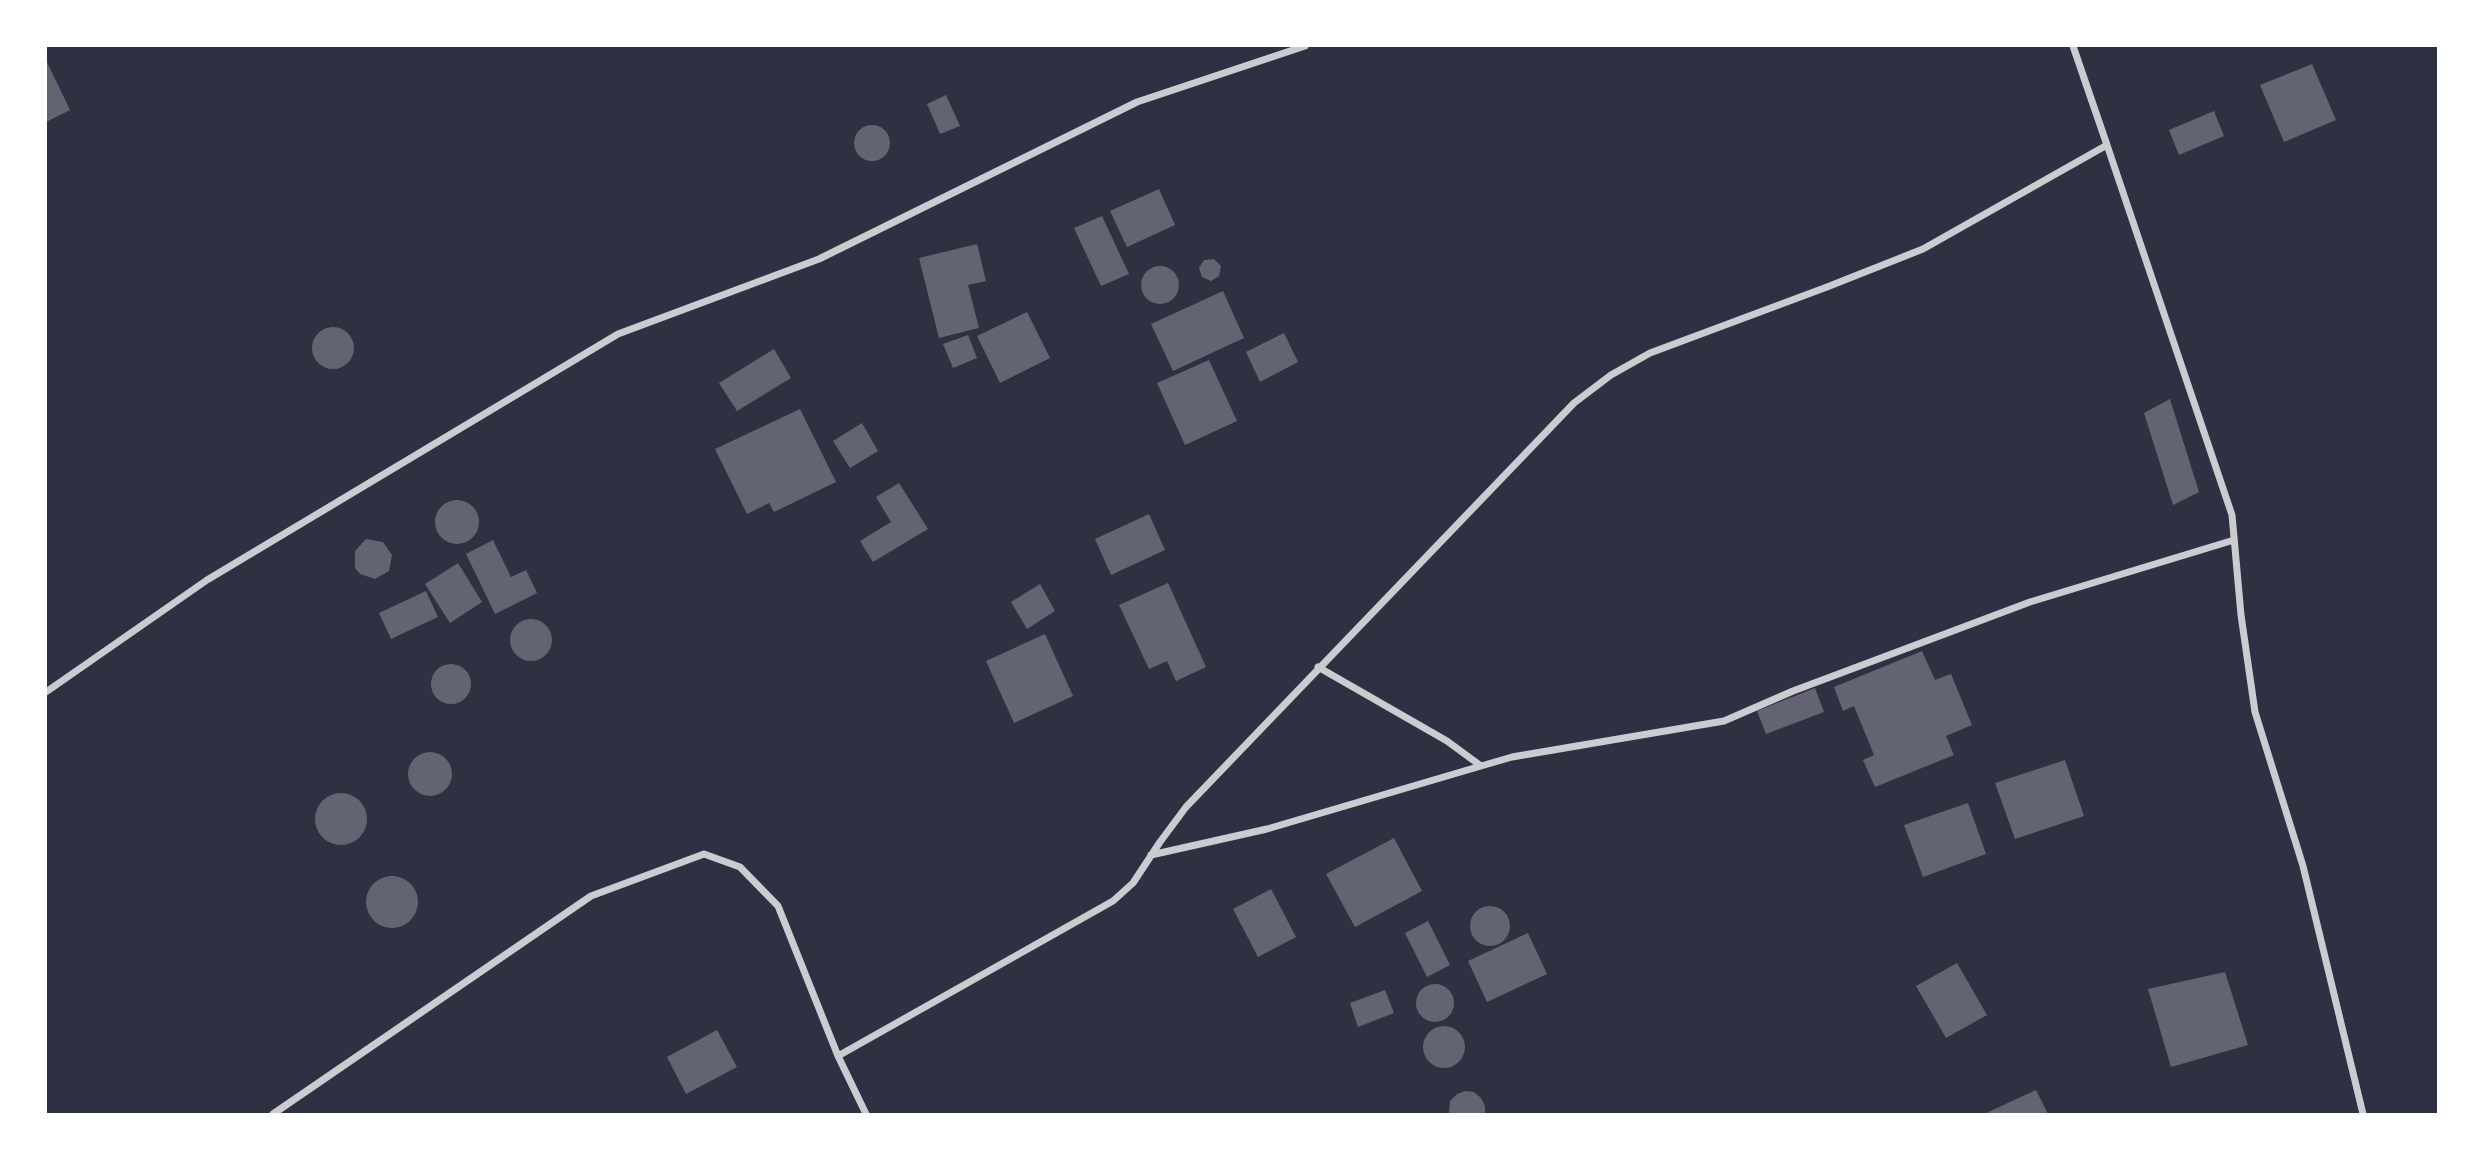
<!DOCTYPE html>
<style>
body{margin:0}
#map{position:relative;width:2484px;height:1160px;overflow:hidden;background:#2d3142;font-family:Jost,sans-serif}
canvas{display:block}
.frame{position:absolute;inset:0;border:47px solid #fff;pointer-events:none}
</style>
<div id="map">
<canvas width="2484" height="1160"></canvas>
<div class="frame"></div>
</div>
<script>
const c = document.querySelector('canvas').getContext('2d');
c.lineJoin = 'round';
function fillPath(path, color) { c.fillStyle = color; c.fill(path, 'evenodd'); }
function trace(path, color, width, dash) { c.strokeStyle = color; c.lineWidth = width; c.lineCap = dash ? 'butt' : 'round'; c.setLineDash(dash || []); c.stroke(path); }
fillPath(new Path2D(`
 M 46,60 L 70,110 L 46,122 Z
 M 2312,64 L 2336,120 L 2284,142 L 2260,85 Z
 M 946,95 L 960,126 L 940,134 L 927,104 Z
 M 2214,111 L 2224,136 L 2179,155 L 2169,130 Z
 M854 143a18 18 0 1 1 36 0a18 18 0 1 1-36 0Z
 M 1159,189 L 1175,225 L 1127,247 L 1110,211 Z
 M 1102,216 L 1129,274 L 1101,286 L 1074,228 Z
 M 977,244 L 986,281 L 968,285 L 979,328 L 939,338 L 919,258 Z
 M 1214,259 L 1221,266 L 1219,276 L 1211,281 L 1202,277 L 1199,268 L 1204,260 Z
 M1141 285a19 19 0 1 1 38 0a19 19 0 1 1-38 0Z
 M 1223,291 L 1244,338 L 1173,371 L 1151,324 Z
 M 1027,312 L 1050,358 L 1000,383 L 977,336 Z
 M312 348a21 21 0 1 1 42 0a21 21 0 1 1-42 0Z
 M 1284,333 L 1298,362 L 1260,382 L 1246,352 Z
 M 968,335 L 977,358 L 953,368 L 943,344 Z
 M 774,349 L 791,378 L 737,411 L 719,383 Z
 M 1209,360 L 1237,421 L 1185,445 L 1157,383 Z
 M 2170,399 L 2199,492 L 2173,505 L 2144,413 Z
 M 800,409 L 836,482 L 774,512 L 769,503 L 747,514 L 715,449 Z
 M 862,423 L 878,451 L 850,468 L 833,441 Z
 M 899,483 L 928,529 L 873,562 L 860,541 L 891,522 L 876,497 Z
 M435 522a22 22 0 1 1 44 0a22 22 0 1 1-44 0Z
 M 1149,514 L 1165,550 L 1111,575 L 1095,539 Z
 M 366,539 L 383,542 L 392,555 L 389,571 L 375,579 L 360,574 L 355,568 L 355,551 Z
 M 493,540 L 511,577 L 526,570 L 537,593 L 495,614 L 466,554 Z
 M 458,563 L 482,602 L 450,623 L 425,584 Z
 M 1168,583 L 1206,667 L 1176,681 L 1167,661 L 1149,669 L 1119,605 Z
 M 1040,584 L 1055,611 L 1027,629 L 1011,602 Z
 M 426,591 L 438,617 L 391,639 L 379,613 Z
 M510 640a21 21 0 1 1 42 0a21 21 0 1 1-42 0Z
 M 1045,634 L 1073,696 L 1014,723 L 986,661 Z
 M 1922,651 L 1935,680 L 1951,674 L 1972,725 L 1946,736 L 1954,755 L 1875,787 L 1863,760 L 1874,755 L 1854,706 L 1843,711 L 1834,687 Z
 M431 684a20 20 0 1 1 40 0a20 20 0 1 1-40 0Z
 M 1815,688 L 1824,712 L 1766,734 L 1757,711 Z
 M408 774a22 22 0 1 1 44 0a22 22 0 1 1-44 0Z
 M 2065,760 L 2084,816 L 2015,839 L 1995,783 Z
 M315 819a26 26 0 1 1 52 0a26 26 0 1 1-52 0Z
 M 1968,803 L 1986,854 L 1923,877 L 1904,825 Z
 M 1394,838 L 1422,891 L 1355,927 L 1326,874 Z
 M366 902a26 26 0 1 1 52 0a26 26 0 1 1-52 0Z
 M 1271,889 L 1296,937 L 1258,957 L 1233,909 Z
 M1470 926a20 20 0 1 1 40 0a20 20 0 1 1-40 0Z
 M 1428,921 L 1450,965 L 1427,977 L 1405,933 Z
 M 1528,933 L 1547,974 L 1487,1002 L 1468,961 Z
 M 1957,963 L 1987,1015 L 1946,1038 L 1916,986 Z
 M 2225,972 L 2248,1045 L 2171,1067 L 2148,989 Z
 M1416 1003a19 19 0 1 1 38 0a19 19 0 1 1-38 0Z
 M 1385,990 L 1394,1013 L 1358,1027 L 1350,1003 Z
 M1423 1047a21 21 0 1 1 42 0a21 21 0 1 1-42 0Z
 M 717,1030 L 737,1067 L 686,1094 L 667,1057 Z
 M 2036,1090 L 2048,1114 L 1984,1114 Z
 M 1465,1091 L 1474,1092 L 1481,1098 L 1485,1106 L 1485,1114 L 1449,1114 L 1450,1101 L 1457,1094 Z`), '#626471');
trace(new Path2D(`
 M 2107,145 L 2232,515 L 2241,615 L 2255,712 L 2303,866 L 2363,1114
 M 1318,667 L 1447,741 L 1481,766 L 1512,757 L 1724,721 L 1793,691 L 2030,602 L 2234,540
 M 46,692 L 207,580 L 618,334 L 819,259 L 1137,102 L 1305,46
 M 1151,855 L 1267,829 L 1481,766
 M 838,1056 L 1113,901 L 1133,883 L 1160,842 L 1186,807 L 1574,403 L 1611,375 L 1650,353 L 1827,287 L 1923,249 L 2107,145 L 2073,46
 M 273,1114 L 591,896 L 704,854 L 740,867 L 778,906 L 838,1056 L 866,1114`), '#caccd0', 7);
</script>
